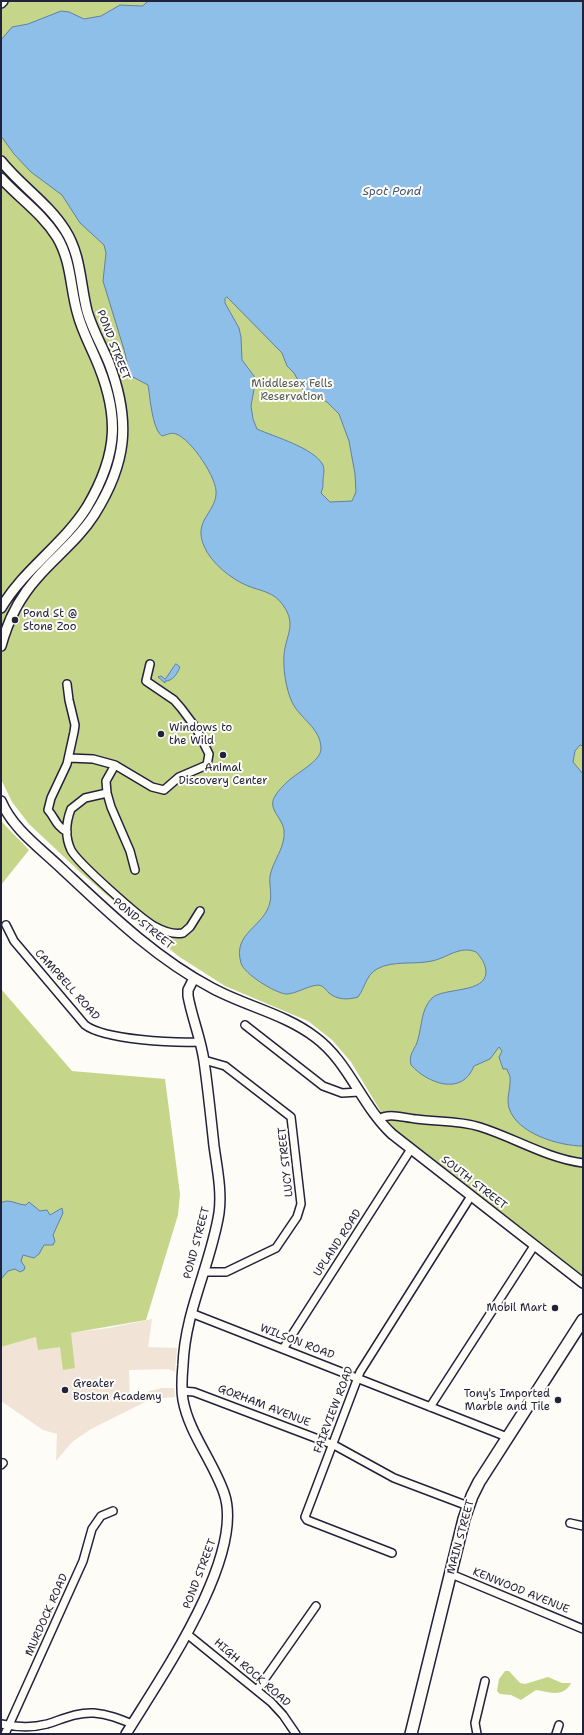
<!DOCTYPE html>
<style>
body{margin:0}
#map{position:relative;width:584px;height:1735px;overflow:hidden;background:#fdfcf7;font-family:"Shantell Sans",sans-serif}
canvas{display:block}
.frame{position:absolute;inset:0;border:2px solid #22223b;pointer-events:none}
</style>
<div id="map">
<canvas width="584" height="1735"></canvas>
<div class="frame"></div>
</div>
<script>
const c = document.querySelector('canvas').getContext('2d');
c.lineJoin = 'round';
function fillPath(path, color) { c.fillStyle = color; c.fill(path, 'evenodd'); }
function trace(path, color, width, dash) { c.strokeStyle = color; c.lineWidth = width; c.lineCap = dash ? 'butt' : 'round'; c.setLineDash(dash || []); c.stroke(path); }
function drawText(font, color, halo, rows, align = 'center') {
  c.font = font + ' "Shantell Sans",sans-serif'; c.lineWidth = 4; c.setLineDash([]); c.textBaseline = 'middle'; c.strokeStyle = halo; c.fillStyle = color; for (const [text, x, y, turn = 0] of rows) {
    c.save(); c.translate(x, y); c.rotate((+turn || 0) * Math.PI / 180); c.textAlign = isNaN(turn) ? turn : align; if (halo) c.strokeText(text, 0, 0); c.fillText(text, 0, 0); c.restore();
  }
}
fillPath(new Path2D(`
 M 152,1319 L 148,1347 L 177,1348 L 175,1372 L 169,1369 L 129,1370 L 130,1401 L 150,1391 L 162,1388 L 174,1388 L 175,1397 L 151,1399 L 91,1429 L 72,1442 L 56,1461 L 57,1434 L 43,1430 L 1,1401 L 1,1347 L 36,1337 L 109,1328 Z`), '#f1e3d6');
fillPath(new Path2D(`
 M 1,1 L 583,1 L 583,1276 L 395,1129 L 384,1117 L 351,1062 L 332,1040 L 308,1021 L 225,986 L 178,956 L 80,872 L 29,824 L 12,802 L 1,779 Z
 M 1,821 L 29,850 L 1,885 Z
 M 1,989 L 72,1071 L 165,1079 L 180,1194 L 178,1215 L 146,1320 L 71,1333 L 75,1368 L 63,1370 L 60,1347 L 38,1350 L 36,1337 L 1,1347 Z
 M 505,1671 L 509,1671 L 520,1683 L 525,1684 L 548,1677 L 562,1683 L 571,1683 C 564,1698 548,1692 536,1690 L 521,1700 L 511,1695 L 500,1694 L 497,1691 L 499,1679 Z`), '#c5d68b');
const water = new Path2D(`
 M 149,1 L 583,1 L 583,746 L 580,745 L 575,751 L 573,762 L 583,774 L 583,1146 C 560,1146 517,1134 509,1108 C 506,1098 511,1088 510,1077 C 510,1074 507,1072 507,1069 L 503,1069 L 499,1057 L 502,1051 L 499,1047 L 490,1059 L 474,1066 C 462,1097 427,1083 411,1065 C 408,1053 416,1049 418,1039 C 422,1026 421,1009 432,998 C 444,987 487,994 486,971 C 485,963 481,957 476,952 C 460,945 447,958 432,961 C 414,965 393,960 377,969 C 366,975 365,988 358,997 C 348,1000 337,1000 329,993 C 325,989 324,986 318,985 C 307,986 296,994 286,994 C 275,993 244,974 241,963 C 232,932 265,927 270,902 C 272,894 269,885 270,876 C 273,860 286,847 284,830 C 282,817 267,809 275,796 C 278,791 283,786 287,782 C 295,774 321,761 321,749 C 321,728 300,719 292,702 C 286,689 283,670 284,655 C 286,634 297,625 283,605 C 274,592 261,591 248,586 C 231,579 211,563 204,546 C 193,521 215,513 216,494 C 218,479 191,439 176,434 C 171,432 167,435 162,436 C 152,429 150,396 148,385 L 131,376 L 128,368 L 125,353 L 103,281 L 106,253 L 104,245 L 80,223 L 62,195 L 31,172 L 14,154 L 1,136 L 1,40 L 12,27 L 28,24 L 61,11 L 69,12 L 84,19 L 101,16 L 120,5 L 142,6 ZM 227,297 L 282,353 L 287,366 L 294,373 L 303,390 L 327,402 L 339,414 L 349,441 L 355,474 L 356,492 L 352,501 L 330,502 L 321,493 C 323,488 323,486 323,481 C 323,476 325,471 323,465 C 314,448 275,437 257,429 L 253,419 L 251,406 L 255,384 L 254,376 L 242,360 L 241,337 L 239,328 L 225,303 L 225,299 Z
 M 176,664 L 180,667 C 177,674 173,681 165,681 L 165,683 L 158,677 L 161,676 L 165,679 Z
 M 7,1201 C 14,1201 19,1205 26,1205 L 29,1202 L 40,1211 L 47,1210 L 50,1215 L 62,1208 L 63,1213 L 53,1235 L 55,1241 L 53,1245 L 44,1245 L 39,1254 L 34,1258 L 23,1255 L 21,1261 L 25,1267 L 24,1270 L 20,1272 L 15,1269 L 8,1271 L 1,1279 L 1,1203 Z`);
fillPath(water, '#8dbfe9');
trace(water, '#6280a3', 1);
const street = new Path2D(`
 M 150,664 L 146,681 L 174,700 L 181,708 L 196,728 L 209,754 L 207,765 L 179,777 L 164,790 L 152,787 L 115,765 L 106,781 L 107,793 L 85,798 L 71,809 C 66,822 65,837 71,850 C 78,863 140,918 154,926 C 163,931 173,935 183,933 L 190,927 L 200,911
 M 69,758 L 93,759 L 115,765
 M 107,793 L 111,807 L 130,851 L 135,870
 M 67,832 C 55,825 56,819 48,810 L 51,798 L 67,764 L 74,732 L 75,725 L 69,700 L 67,684
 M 6,925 L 14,941 L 85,1025 C 105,1040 174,1043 200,1042
 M 245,1025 L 323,1086 L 342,1093 L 359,1092
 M 378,1119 C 390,1112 403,1118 416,1119 C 437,1122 459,1120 480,1127 C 515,1138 546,1158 583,1163
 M 203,1272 L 226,1272 L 276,1248 L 297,1217 L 301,1204 L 291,1117 L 225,1066 L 204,1060
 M 191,1313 L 507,1437
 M 283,1349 L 411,1149
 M 182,1391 L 194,1392 L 334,1445 L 394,1478 L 468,1506
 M 430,1407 L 534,1246
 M 1,1465 L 3,1463
 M 570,1523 L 583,1526
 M 392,1553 L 307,1520 L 305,1517 L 360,1372 L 471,1196
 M 451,1574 L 583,1629
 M 187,1634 L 271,1702 L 283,1715 L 296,1734
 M 257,1690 L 316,1606
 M 1,1724 C 16,1727 32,1728 47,1724 C 63,1719 77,1712 94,1713 C 108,1714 120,1719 132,1724
 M 5,1734 L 83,1561 L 92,1529 L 101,1516 L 113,1511
 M 477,1734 L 475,1723 L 485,1681
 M 556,1734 L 559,1725`);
const secondary = new Path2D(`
 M 1,3 L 3,1
 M 1,161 C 21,186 48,203 65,230 C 81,255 80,283 87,311 C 92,329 102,346 109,363 C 131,421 127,463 94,515 C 78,540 56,556 37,578 C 19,598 8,620 1,646
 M 1,178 C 19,198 42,213 57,237 C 72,262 70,289 78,315 C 82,330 89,343 95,357 C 120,414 119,453 87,507 C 63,545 24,569 1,608
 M 1,801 C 13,829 39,847 61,868 C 107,911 155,958 212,988 C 245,1006 285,1014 315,1037 C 349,1062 361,1105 392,1134 L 583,1283
 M 126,1734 C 159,1680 246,1556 224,1493 C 213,1461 189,1433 183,1400 C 181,1389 182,1376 183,1365 C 185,1311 211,1264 219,1213 C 222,1191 217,1168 214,1146 C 211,1118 208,1089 204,1061 C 201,1039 192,1018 188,996 L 188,990 L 194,978`);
const primary = new Path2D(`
 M 411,1734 L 464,1519 L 472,1496 L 479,1482 L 583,1320`);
trace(street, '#22223b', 10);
trace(secondary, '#22223b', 12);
trace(primary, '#22223b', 14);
trace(street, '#fdfcf7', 7);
trace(secondary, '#fdfcf7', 9);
trace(primary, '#fdfcf7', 11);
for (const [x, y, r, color] of [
 [15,620,4,"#22223b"],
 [161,734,4,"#22223b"],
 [223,755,4,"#22223b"],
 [555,1308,4,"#22223b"],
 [65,1390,4,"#22223b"],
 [558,1400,4,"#22223b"]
]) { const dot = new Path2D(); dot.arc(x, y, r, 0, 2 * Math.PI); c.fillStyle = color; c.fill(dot); trace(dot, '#fdfcf7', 1.5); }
drawText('11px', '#22223b', '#fdfcf7', [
 ["POND STREET",113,345,69],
 ["POND STREET",143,924,39],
 ["CAMPBELL ROAD",67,985,48],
 ["LUCY STREET",286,1162,-96],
 ["SOUTH STREET",474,1183,38],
 ["POND STREET",197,1243,-75],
 ["UPLAND ROAD",338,1243,-57],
 ["WILSON ROAD",297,1342,21],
 ["GORHAM AVENUE",264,1406,21],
 ["FAIRVIEW ROAD",334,1410,-69],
 ["MAIN STREET",461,1537,-75],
 ["POND STREET",200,1574,-69],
 ["KENWOOD AVENUE",521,1591,22],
 ["MURDOCK ROAD",47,1615,-66],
 ["HIGH ROCK ROAD",252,1673,41]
]);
drawText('11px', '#535853', '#fdfcf7', [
 ["Middlesex Fells",292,384],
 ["Reservation",292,397]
]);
drawText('11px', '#22223b', '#fdfcf7', [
 ["Pond St @",23,614],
 ["Stone Zoo",23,627],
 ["Windows to",169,728],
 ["the Wild",169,741],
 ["Animal",223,768,"center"],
 ["Discovery Center",223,781,"center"],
 ["Mobil Mart",547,1308,"right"],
 ["Greater",73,1384],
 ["Boston Academy",73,1397],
 ["Tony's Imported",550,1394,"right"],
 ["Marble and Tile",550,1407,"right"]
], 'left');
drawText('italic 12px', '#475978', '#fdfcf7', [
 ["Spot Pond",392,192]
]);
</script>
